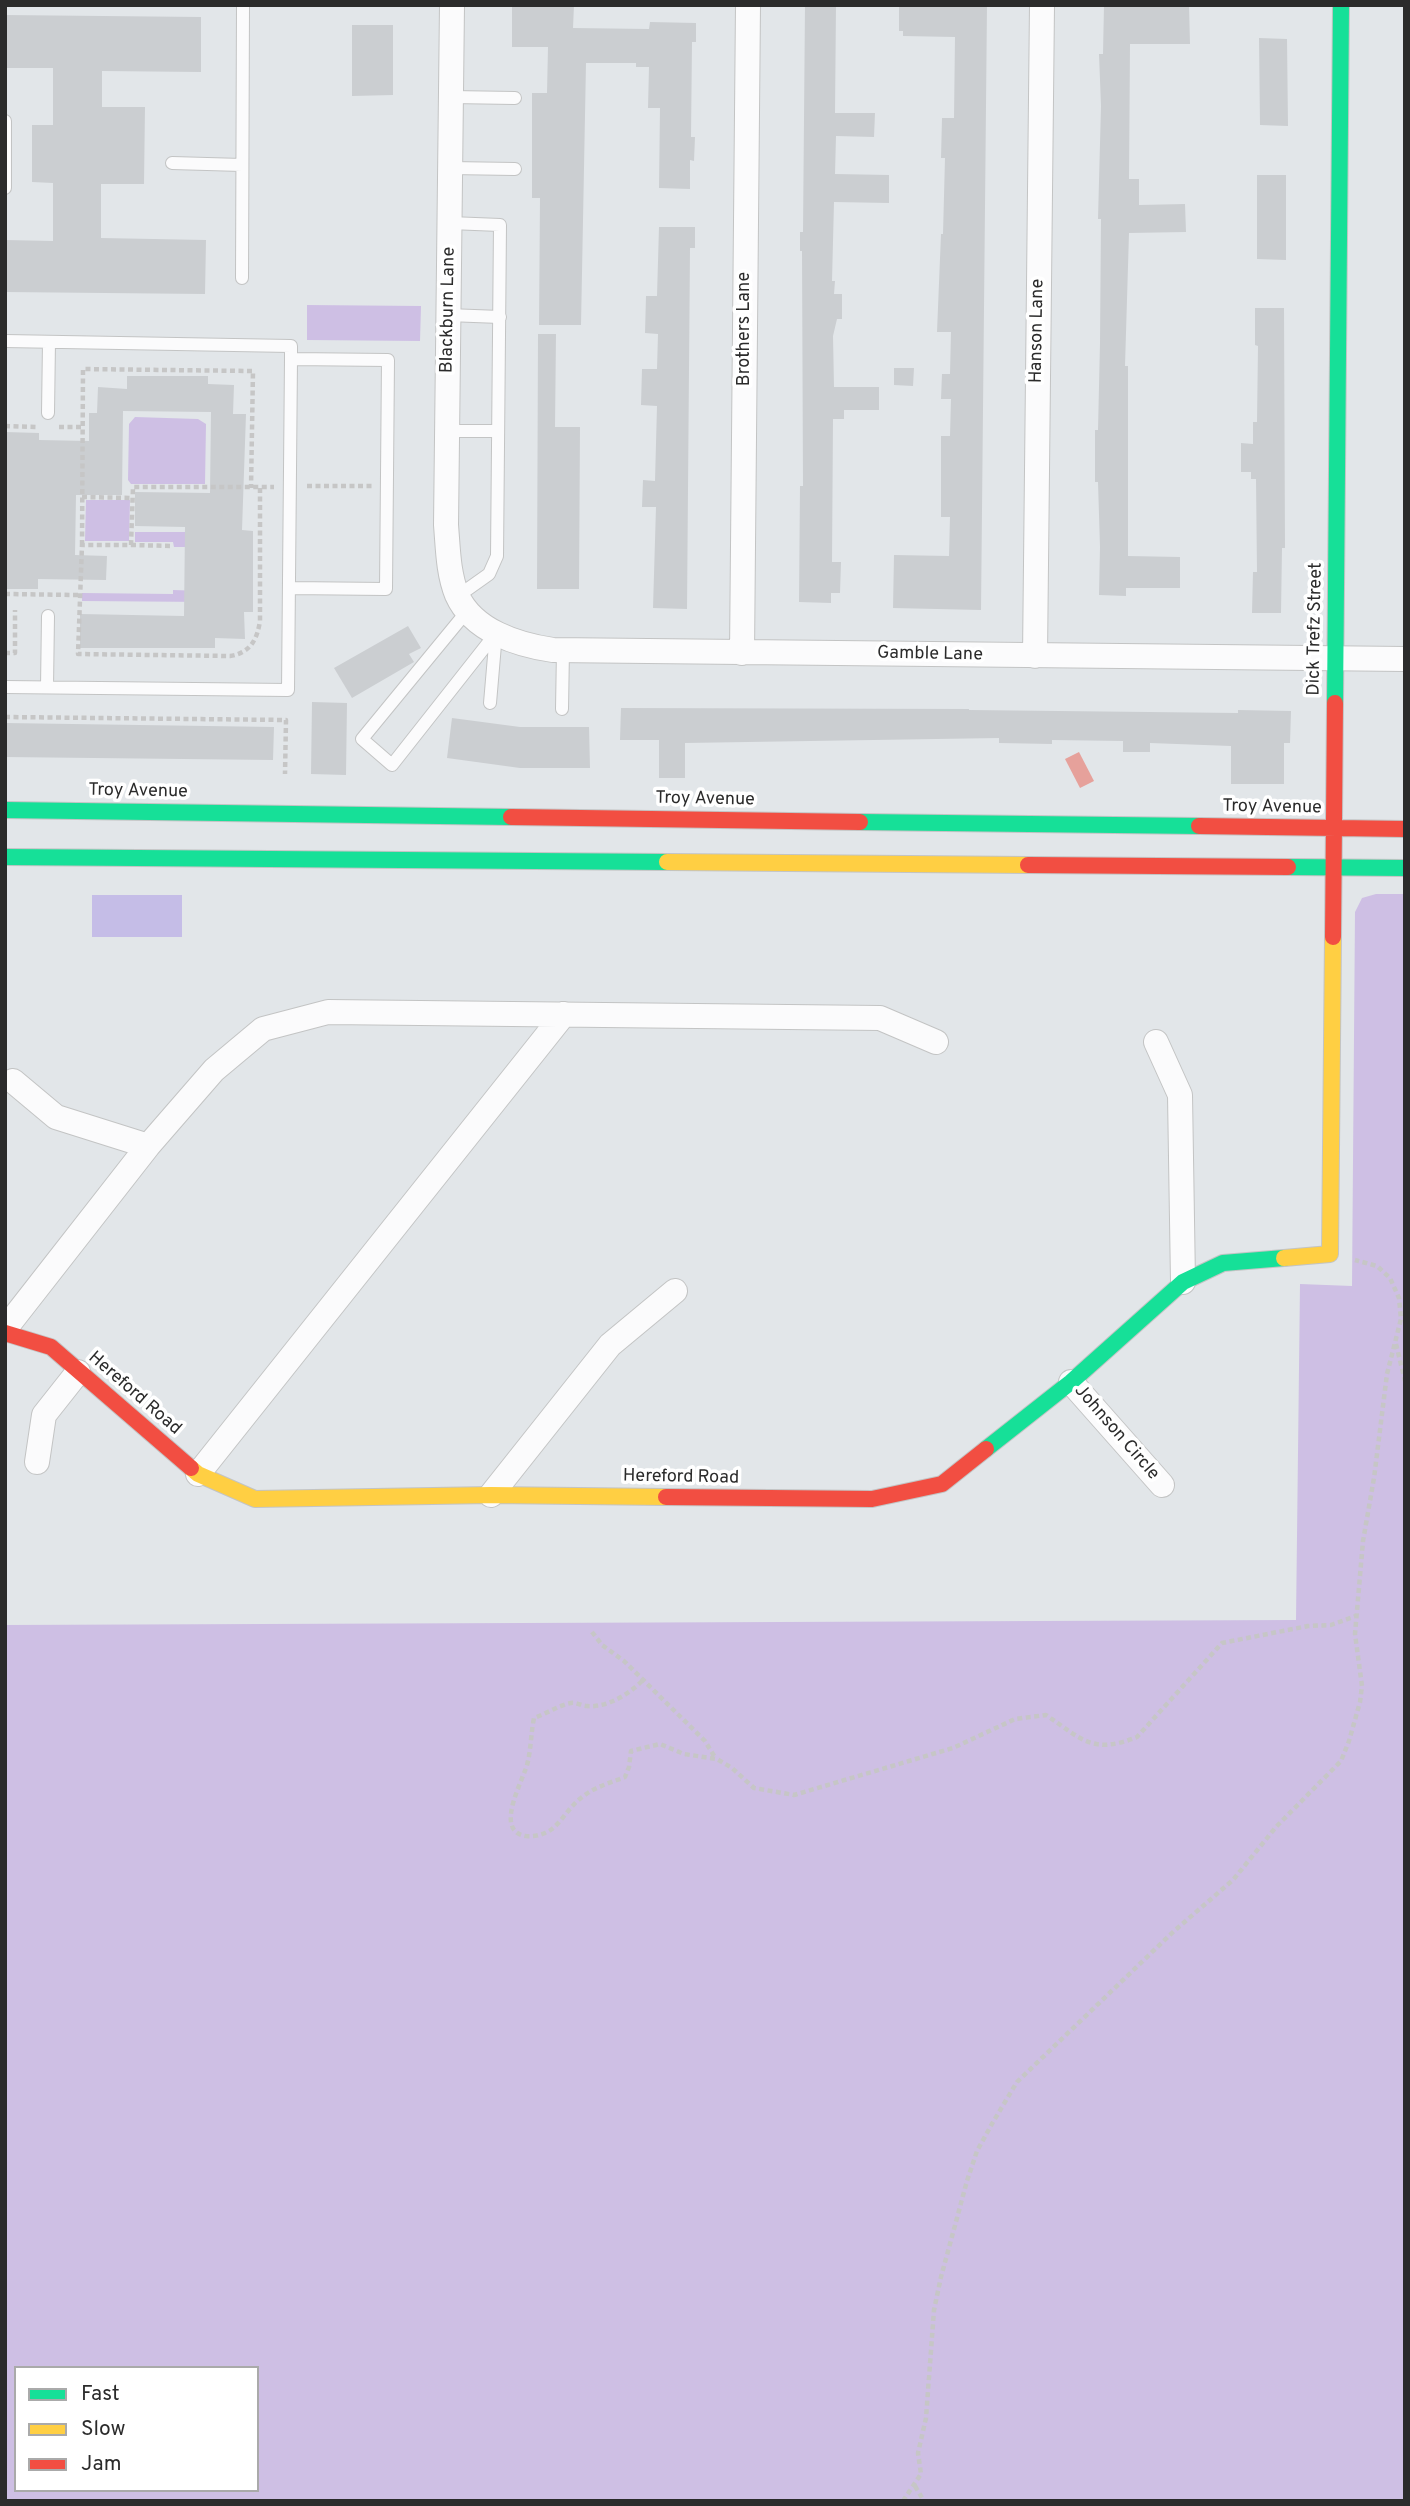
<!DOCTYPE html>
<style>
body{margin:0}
#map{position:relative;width:1410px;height:2506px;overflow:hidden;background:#e2e6e9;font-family:Overpass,sans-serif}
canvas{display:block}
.frame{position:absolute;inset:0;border:7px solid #2b2b2b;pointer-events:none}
.legend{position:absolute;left:14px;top:2366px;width:245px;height:126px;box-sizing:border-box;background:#fff;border:2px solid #aaa;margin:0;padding:9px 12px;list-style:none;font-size:21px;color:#2b2b2b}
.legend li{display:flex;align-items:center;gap:14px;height:35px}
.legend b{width:35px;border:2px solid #aaa}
</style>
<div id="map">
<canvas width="1410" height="2506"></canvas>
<div class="frame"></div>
<ul class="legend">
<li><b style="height:9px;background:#16e098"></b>Fast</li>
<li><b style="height:9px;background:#ffcf43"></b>Slow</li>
<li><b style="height:9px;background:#f24e42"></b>Jam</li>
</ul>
</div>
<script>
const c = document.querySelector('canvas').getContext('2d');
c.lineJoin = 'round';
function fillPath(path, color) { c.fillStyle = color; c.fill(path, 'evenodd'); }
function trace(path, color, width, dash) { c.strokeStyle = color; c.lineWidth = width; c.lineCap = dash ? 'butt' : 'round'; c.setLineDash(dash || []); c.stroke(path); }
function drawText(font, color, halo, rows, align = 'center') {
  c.font = font + ' Overpass,sans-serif'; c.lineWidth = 7; c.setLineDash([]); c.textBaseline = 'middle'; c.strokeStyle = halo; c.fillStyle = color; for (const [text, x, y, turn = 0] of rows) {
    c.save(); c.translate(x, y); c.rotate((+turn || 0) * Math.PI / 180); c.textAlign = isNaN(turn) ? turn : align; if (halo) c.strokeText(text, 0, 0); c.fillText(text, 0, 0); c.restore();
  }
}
fillPath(new Path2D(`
 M 307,305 L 421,306 L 420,341 L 307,340 Z
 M 135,417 L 198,419 L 206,424 L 205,484 L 131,484 L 128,480 L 129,424 Z
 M 86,500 L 130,500 L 129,541 L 85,541 Z
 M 135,532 L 206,532 L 206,602 L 82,601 L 82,593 L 173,594 L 173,590 L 203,591 L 205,547 L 174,547 L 173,542 L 135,542 Z
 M 1376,894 L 1405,894 L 1405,2501 L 5,2501 L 5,1625 L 1296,1620 L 1300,1284 L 1352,1286 L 1355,912 L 1362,898 ZM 16,2368 L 257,2368 L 257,2490 L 16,2490 Z`), '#cebfe4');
fillPath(new Path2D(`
 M 92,895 L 182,895 L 182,937 L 92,937 Z`), '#c5bde7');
fillPath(new Path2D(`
 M 1079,752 L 1094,781 L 1080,788 L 1065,759 Z`), '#e6a19b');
fillPath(new Path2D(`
 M 512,5 L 574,5 L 573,28 L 649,29 L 650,22 L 696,23 L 696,42 L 692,42 L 691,137 L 695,137 L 694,161 L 690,160 L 690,189 L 659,188 L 660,108 L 648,108 L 649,67 L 636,67 L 636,63 L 586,63 L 581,325 L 539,325 L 540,198 L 532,198 L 532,93 L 547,93 L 548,47 L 512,47 Z
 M 805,5 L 836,5 L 835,113 L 875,113 L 874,137 L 836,136 L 835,174 L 889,175 L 889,203 L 834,202 L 832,281 L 835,281 L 834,294 L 842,294 L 842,319 L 837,319 L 833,336 L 834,387 L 879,387 L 879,410 L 844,410 L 844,419 L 833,419 L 832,562 L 841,562 L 840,593 L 831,593 L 831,603 L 799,602 L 800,486 L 803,486 L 802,251 L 800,251 L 800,232 L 803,232 Z
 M 899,5 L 987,5 L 981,610 L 893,608 L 894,555 L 949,556 L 950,517 L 941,517 L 941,436 L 950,436 L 951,399 L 941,399 L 942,374 L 950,374 L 951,332 L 937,332 L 941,234 L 943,234 L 945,158 L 941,158 L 942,118 L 954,118 L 955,37 L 903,36 L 903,31 L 899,31 Z
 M 1104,5 L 1189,5 L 1190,44 L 1130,44 L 1129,179 L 1139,179 L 1139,205 L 1185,204 L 1186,232 L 1129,233 L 1125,366 L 1128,366 L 1128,556 L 1180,557 L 1180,588 L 1126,588 L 1126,596 L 1099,595 L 1100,547 L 1098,482 L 1095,482 L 1095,430 L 1098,430 L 1100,343 L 1101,219 L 1098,219 L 1101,106 L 1099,54 L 1103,54 Z
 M 5,15 L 201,17 L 201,72 L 102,71 L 102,107 L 145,107 L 144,184 L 101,184 L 101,238 L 206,240 L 205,294 L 5,292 L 5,240 L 53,241 L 53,183 L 32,182 L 32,125 L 53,125 L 53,68 L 5,68 Z
 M 352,25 L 393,25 L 393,95 L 352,96 Z
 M 1259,38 L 1287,39 L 1288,126 L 1260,125 Z
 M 1257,175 L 1286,175 L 1286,260 L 1257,259 Z
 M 659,227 L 695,227 L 695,248 L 690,248 L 687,609 L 653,608 L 656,507 L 642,507 L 643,480 L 655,481 L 657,406 L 641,405 L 642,369 L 657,369 L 658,334 L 645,333 L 646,296 L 657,296 Z
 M 1255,308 L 1284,308 L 1285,548 L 1282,548 L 1281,613 L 1252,613 L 1253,572 L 1257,572 L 1256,479 L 1251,479 L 1251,472 L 1241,472 L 1241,443 L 1253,444 L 1253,422 L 1257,422 L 1258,346 L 1255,345 Z
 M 538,334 L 556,334 L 555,427 L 580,427 L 579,589 L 537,589 Z
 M 894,368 L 914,368 L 913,386 L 894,385 Z
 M 127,376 L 208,376 L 208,384 L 234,385 L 233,414 L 246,414 L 242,530 L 253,531 L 253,612 L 244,612 L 245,639 L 215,638 L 215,648 L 80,648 L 80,614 L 184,616 L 185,527 L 135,526 L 135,492 L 210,493 L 211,412 L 123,411 L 122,495 L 76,495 L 75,555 L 107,556 L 106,580 L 38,579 L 38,589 L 5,589 L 5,432 L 39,433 L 39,440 L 89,441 L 89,413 L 97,413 L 98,387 L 127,389 Z
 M 408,626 L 421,648 L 409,654 L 414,662 L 352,698 L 334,668 Z
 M 312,702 L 347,703 L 346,775 L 311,774 Z
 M 621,708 L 969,709 L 969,710 L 1238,713 L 1238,710 L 1291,711 L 1290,743 L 1284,743 L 1284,784 L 1231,784 L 1231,746 L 1150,743 L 1150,752 L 1123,752 L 1123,741 L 1052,740 L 1052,744 L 999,743 L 999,738 L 685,743 L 685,778 L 659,778 L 659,740 L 620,740 Z
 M 452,718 L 520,727 L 589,727 L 590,768 L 520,768 L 447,758 Z
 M 5,723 L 274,727 L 273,760 L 5,757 Z`), '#cbced1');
const lane = new Path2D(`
 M 451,97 L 515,98
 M 5,121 L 5,188
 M 172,163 L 242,165
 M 450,168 L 515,169
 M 450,223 L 500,225 L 497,556 L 489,574 L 458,596
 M 242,278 L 243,5
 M 448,315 L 500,317
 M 5,341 L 291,346 L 291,359
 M 48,413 L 49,342
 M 448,431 L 498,431
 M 468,610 L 362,739 L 392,765 L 496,633
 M 5,687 L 288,690 L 291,359 L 388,360 L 386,589 L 289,588
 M 47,687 L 48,616
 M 490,703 L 496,633
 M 562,709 L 563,650`);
const street = new Path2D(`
 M 452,5 L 446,525 C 448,548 448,573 457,595 C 473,631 518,645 553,650 L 1405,659
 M 742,653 L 748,5
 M 1035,656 L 1042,5
 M 1156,1042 L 1180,1095 L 1183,1282
 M 13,1081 L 56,1117 L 148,1146
 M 5,1329 L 148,1146 L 214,1070 L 263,1029 L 328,1012 L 880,1018 L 936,1042
 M 1071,1382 L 1162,1485
 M 37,1462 L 44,1415 L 78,1372
 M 198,1474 L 564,1014
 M 491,1495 L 610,1345 L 675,1291`);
const fast = new Path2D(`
 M 1335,703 L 1341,5
 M 5,810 L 511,817
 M 860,822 L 1199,826
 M 5,857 L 667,862
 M 1288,867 L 1405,868
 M 986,1449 L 1071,1382 L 1183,1282 L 1223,1263 L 1284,1258`);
const slow = new Path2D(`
 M 667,862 L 1028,865
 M 1284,1258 L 1330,1254 L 1333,937
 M 191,1468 L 198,1474 L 255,1499 L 491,1495 L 666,1497`);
const jam = new Path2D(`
 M 511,817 L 860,822
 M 1199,826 L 1405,829
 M 1028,865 L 1288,867
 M 1333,937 L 1335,703
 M 5,1333 L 51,1347 L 191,1468
 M 666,1497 L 872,1499 L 942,1484 L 986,1449`);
trace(lane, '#c3c4c4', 14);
trace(street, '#c3c4c4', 26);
trace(fast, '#c3c4c4', 18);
trace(slow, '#c3c4c4', 18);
trace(jam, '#c3c4c4', 18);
trace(new Path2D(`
 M 5,426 L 36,427
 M 59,427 L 83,427
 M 307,486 L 372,486
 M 260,488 L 260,621 C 257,640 250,653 230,656 L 78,654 L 82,545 L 131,545 L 133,487 L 274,487
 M 82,497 L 132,498
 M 82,545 L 83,369 L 253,371 L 251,488
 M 131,545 L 172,546
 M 5,594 L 78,595
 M 5,653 L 15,653 L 15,610
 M 5,717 L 286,720 L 285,774
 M 1396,1344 L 1405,1381
 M 592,1632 L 602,1645 L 624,1661 L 705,1741 L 716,1759
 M 642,1681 C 629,1694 607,1708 587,1706 C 581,1706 577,1702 571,1703 C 559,1705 546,1714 534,1718 C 531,1733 531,1747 528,1761 C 525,1778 492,1831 526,1836 C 535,1837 545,1834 552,1829 C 563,1820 570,1806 581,1798 C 594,1787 610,1783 625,1777 L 629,1767 L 631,1751 L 660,1744 L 684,1754 L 717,1759 L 732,1768 L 754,1788 L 794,1795 L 953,1748 L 1015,1719 L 1046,1715 C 1082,1739 1092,1755 1137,1737 L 1222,1643 L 1308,1626 L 1331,1625 L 1356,1616
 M 915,2486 L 924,2501
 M 903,2501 L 921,2474 L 918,2453 L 926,2418 L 934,2310 L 941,2277 L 967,2181 L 977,2151 L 993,2122 L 1017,2082 L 1173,1932 L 1233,1880 L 1276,1827 L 1341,1761 L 1349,1741 L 1360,1702 L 1362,1686 L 1355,1634 L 1363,1541 L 1374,1478 L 1387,1374 L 1401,1319 L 1399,1298 L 1390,1278 L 1377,1266 L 1355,1260`), '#c6c6c6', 4.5, [5, 3.5]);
trace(lane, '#fbfbfc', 12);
trace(street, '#fbfbfc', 24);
trace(fast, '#16e098', 16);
trace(slow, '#ffcf43', 16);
trace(jam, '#f24e42', 16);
drawText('18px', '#2b2b2b', '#fff', [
 ["Blackburn Lane",449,310,-89],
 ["Brothers Lane",745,329,-90],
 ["Hanson Lane",1038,331,-89],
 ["Dick Trefz Street",1316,629,-89],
 ["Gamble Lane",930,655,1],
 ["Troy Avenue",138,792,1],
 ["Troy Avenue",705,800,1],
 ["Troy Avenue",1272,808,1],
 ["Hereford Road",134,1394,41],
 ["Johnson Circle",1116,1433,49],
 ["Hereford Road",681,1478,1]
]);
</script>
